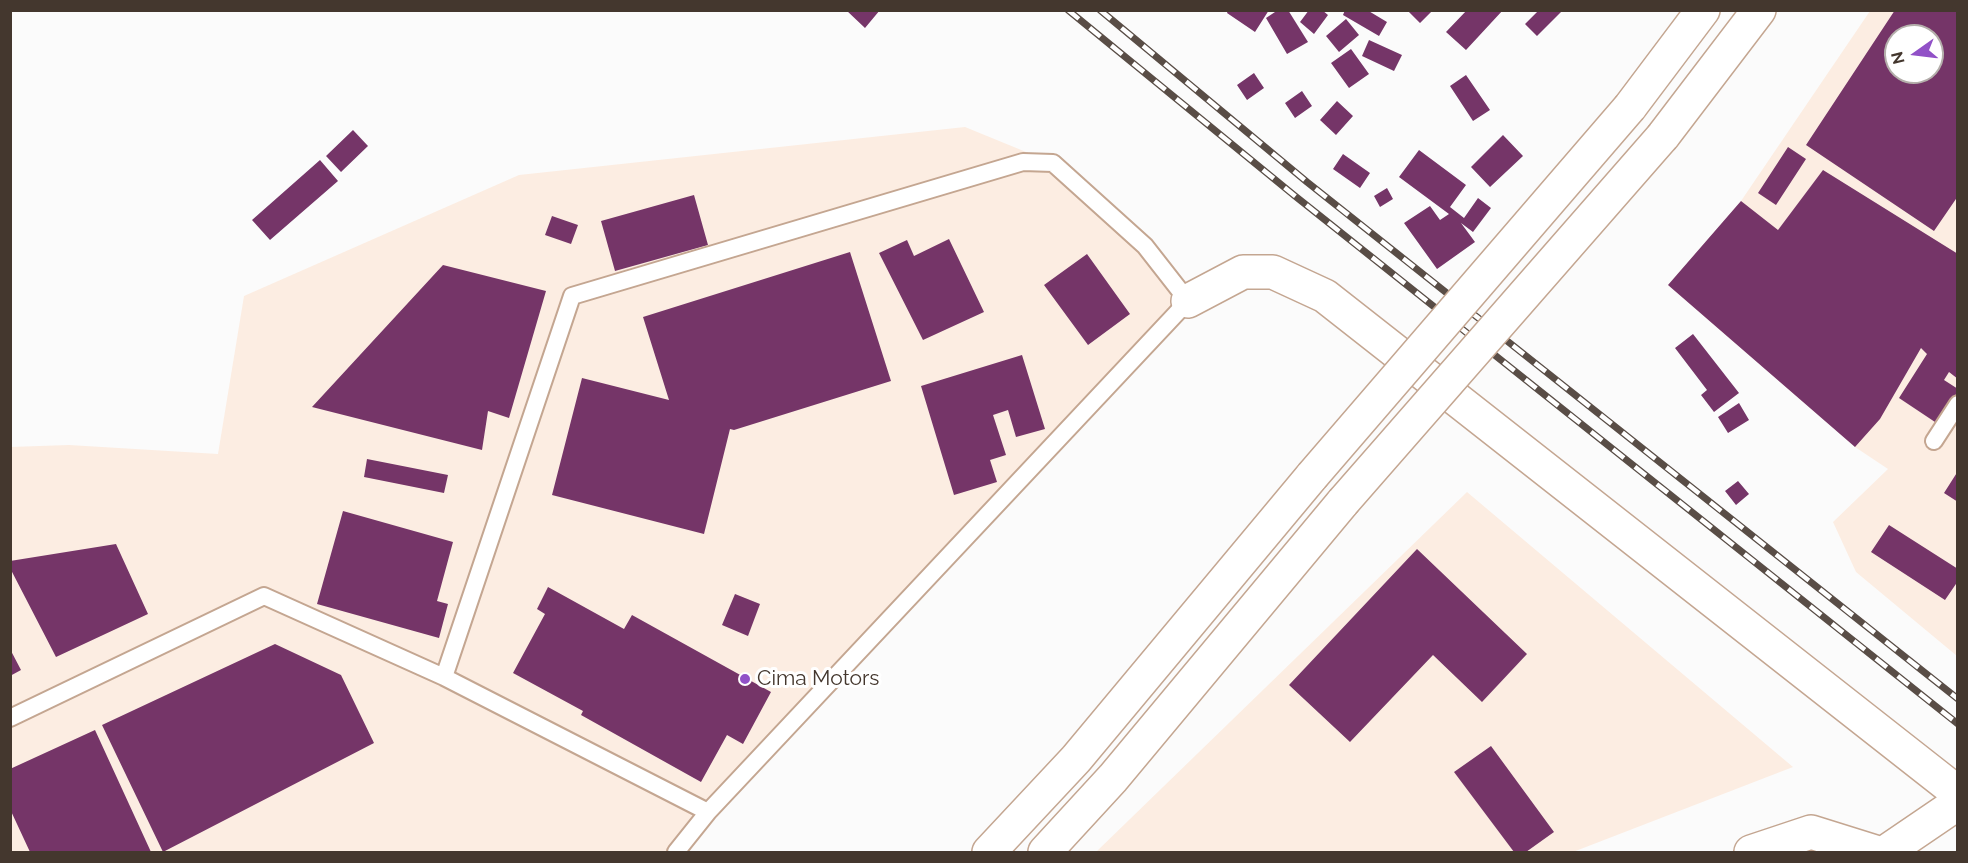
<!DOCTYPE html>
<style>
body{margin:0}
#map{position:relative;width:1968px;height:863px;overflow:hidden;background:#fbfbfb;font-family:Raleway,sans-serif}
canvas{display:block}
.frame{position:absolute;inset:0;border:12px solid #44372e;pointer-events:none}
.north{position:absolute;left:1884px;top:24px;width:60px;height:60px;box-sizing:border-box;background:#fff;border:2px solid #b4afab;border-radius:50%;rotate:256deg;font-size:16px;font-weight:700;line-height:24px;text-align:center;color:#44372e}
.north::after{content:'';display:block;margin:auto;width:21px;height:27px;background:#9151c7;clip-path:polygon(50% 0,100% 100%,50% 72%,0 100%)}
</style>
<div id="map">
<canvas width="1968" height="863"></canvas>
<div class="frame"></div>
<div class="north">N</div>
</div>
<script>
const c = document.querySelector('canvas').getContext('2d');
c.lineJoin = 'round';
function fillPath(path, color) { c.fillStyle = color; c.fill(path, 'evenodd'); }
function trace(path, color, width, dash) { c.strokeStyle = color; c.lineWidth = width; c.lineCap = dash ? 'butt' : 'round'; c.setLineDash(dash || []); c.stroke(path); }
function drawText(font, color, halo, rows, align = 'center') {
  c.font = font + ' Raleway,sans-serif'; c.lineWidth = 6; c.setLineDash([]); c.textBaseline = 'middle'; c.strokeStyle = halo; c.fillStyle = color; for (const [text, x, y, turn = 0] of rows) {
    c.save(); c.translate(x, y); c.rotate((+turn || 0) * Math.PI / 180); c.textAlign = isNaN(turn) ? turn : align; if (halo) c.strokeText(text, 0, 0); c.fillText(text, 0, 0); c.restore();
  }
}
fillPath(new Path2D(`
 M 1870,11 L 1957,11 L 1957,656 L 1856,572 L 1833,522 L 1888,469 L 1855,447 L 1668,285 L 1741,201 ZM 1896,36 L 1932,36 L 1932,72 L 1896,72 Z
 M 965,127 L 1053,163 L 1188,301 L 676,852 L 11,852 L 10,447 L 69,445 L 218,454 L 244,296 L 519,175 Z
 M 1467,492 L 1793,767 L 1573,852 L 1096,852 Z`), '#fcede2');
fillPath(new Path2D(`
 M 846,10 L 880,10 L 865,28 Z
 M 1228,10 L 1269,10 L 1255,32 L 1227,13 Z
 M 1278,10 L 1288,10 L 1308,42 L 1287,54 L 1266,18 Z
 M 1309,10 L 1322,10 L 1328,15 L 1314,34 L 1300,22 Z
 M 1345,10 L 1367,10 L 1387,22 L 1379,36 L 1343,15 Z
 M 1407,10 L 1433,10 L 1420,23 Z
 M 1467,10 L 1503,10 L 1466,50 L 1446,32 Z
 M 1539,10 L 1563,10 L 1537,36 L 1525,24 Z
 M 1895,10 L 1958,10 L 1958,196 L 1934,231 L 1806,145 ZM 1896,36 L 1932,36 L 1932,72 L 1896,72 Z
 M 1346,19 L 1359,35 L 1339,52 L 1326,36 Z
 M 1369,40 L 1402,55 L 1394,71 L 1362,56 Z
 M 1351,49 L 1369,74 L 1349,88 L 1331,63 Z
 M 1254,73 L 1264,88 L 1247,100 L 1237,85 Z
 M 1466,75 L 1490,110 L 1473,121 L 1450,86 Z
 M 1302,91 L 1312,106 L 1295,118 L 1285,103 Z
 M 1337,101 L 1353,116 L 1336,135 L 1320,120 Z
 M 353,130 L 368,146 L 341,172 L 326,156 Z
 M 1503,135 L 1523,156 L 1490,187 L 1471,167 Z
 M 1788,147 L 1806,159 L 1776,205 L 1758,193 Z
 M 1419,150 L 1466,185 L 1450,207 L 1464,218 L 1478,198 L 1491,208 L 1473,232 L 1461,223 L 1475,242 L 1437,269 L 1404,223 L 1430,206 L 1440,220 L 1449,214 L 1399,177 Z
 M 1343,154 L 1370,173 L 1360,188 L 1333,169 Z
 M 320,160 L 338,181 L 270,240 L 252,220 Z
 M 1823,170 L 1958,254 L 1958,379 L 1949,372 L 1944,380 L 1958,389 L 1958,394 L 1938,424 L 1899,398 L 1927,354 L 1921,348 L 1880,419 L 1855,447 L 1668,285 L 1741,201 L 1778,230 Z
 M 1387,188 L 1393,199 L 1380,207 L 1374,196 Z
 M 694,195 L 708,245 L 615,271 L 601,221 Z
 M 552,216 L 578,225 L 571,244 L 545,235 Z
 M 949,239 L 984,312 L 923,340 L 879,253 L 907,240 L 914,256 Z
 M 850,252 L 891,381 L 734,430 L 730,429 L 704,534 L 552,495 L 582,378 L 669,400 L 643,317 Z
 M 1087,254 L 1130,314 L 1088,345 L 1044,285 Z
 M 443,265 L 546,291 L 509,418 L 488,411 L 482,450 L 312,407 Z
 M 1693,334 L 1739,393 L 1714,412 L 1701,395 L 1707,390 L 1675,348 Z
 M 1022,355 L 1045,429 L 1016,437 L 1008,410 L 993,415 L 1006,455 L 990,460 L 997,482 L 954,495 L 921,386 Z
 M 1739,403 L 1749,420 L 1728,433 L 1718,417 Z
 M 367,459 L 448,475 L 444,493 L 364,477 Z
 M 1958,471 L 1958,502 L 1944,493 Z
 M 1738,481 L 1749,494 L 1736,505 L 1725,491 Z
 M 343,511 L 453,542 L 437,601 L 448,604 L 439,638 L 317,604 Z
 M 1889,525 L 1958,569 L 1958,581 L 1945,600 L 1871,552 Z
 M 116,544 L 148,614 L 56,657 L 10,568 L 10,561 Z
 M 1417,549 L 1527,654 L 1482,702 L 1433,655 L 1350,742 L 1289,685 Z
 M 548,587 L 624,629 L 632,615 L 771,692 L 743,744 L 727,735 L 701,782 L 581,715 L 583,711 L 513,673 L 545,614 L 537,609 Z
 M 735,594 L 760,604 L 748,636 L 722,625 Z
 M 275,644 L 341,675 L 374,743 L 163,852 L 102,725 Z
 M 10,649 L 21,670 L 10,676 Z
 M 95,730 L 151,852 L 30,852 L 10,809 L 10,769 Z
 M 1491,746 L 1554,832 L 1526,852 L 1514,852 L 1454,772 Z`), '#753568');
const service = new Path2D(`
 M 1934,441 L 1958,404
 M 444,677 L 572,296 L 1023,162 L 1053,163 L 1145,246 L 1188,301 L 708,812 L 676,852
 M 10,718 L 264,596 L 444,677 L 708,812`);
const minor = new Path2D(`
 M 1188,301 L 1243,272 L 1273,272 L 1325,296 L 1958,793
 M 1751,852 L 1811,832 L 1875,852
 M 1886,852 L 1958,803`);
const trunk = new Path2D(`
 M 1630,107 L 1703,10
 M 1663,136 L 1759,10
 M 989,852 L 1076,759 L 1312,476
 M 1045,852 L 1113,778 L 1343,502`);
trace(service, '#c4a691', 20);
trace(minor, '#c4a691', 36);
trace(trunk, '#c4a691', 36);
trace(service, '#fff', 16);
trace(minor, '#fff', 33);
trace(trunk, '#fff', 33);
const rail = new Path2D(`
 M 1068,10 L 1295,196 L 1958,724
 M 1100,10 L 1307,182 L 1958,699`);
trace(rail, '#594d46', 7);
trace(rail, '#fff', 4.5, [14]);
const trunkBridge = new Path2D(`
 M 1312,476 L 1630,107
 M 1343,502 L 1663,136`);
trace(trunkBridge, '#c4a691', 36, []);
trace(trunkBridge, '#fff', 33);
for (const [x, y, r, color] of [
 [745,679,6,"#9151c7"]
]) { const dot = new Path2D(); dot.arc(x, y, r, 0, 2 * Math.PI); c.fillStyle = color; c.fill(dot); trace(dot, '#fff', 2); }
drawText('21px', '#44372e', '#fff', [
 ["Cima Motors",757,679]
], 'left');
</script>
